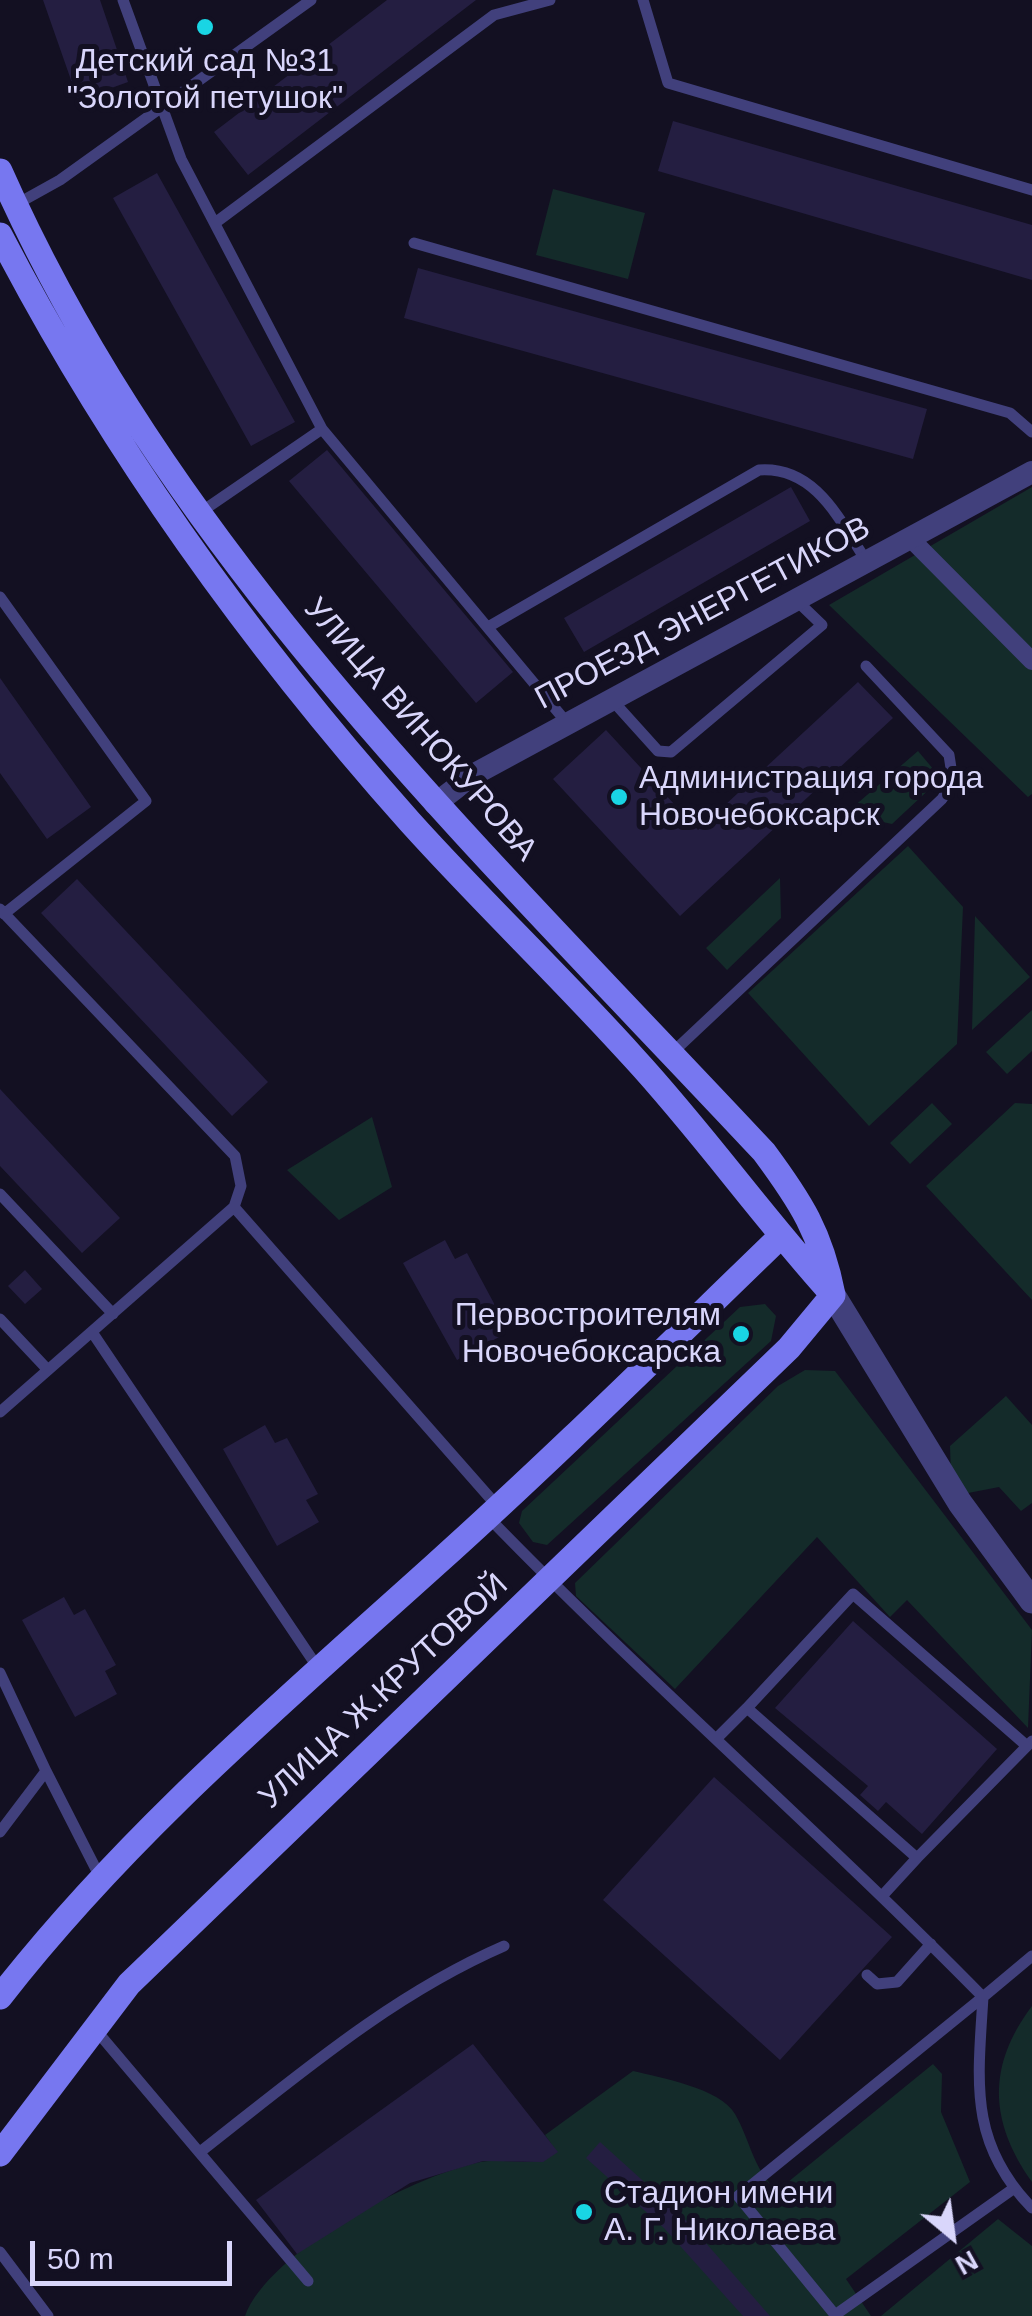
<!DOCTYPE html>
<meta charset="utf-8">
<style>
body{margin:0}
#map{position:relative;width:1032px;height:2316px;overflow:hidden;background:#131022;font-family:Arial,sans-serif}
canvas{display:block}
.north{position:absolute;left:902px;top:2186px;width:100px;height:100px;-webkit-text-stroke:8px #131022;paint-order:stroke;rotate:151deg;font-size:28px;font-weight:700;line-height:40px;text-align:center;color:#d9d6fb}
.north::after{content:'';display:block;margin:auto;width:35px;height:45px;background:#d9d6fb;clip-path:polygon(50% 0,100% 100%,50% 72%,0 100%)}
.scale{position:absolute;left:30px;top:2241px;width:202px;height:45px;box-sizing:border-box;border:5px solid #d9d6fb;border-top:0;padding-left:12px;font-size:30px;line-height:35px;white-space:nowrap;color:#d9d6fb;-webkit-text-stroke:8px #131022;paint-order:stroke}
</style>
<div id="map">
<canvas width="1032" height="2316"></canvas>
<div class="north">N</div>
<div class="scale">50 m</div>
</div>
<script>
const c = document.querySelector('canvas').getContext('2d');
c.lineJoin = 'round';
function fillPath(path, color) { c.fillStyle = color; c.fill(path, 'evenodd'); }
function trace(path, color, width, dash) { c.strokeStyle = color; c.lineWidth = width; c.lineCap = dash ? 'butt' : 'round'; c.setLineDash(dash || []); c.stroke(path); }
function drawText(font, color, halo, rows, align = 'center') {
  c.font = font + ' Arial,sans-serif'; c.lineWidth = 10; c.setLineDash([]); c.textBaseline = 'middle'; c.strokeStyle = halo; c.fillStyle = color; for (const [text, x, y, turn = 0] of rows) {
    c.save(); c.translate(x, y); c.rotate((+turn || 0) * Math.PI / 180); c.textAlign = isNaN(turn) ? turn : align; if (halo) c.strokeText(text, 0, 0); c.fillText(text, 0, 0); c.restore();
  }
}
fillPath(new Path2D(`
 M 553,189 L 645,213 L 628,279 L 536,255 Z
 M 1032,487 L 1032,794 L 1028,797 L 829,605 Z
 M 918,751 L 934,770 L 936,783 L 892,824 L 845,814 Z
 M 908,846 L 963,907 L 957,1044 L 869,1126 L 748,993 Z
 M 780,878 L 781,918 L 727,970 L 706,948 Z
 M 975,916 L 1030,977 L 972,1030 Z
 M 1032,1010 L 1032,1051 L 1007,1074 L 986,1052 Z
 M 932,1103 L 952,1124 L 910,1164 L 890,1143 Z
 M 1015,1103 L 1032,1104 L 1032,1300 L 926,1186 Z
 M 372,1117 L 392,1187 L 339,1220 L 287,1170 Z
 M 765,1304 L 776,1316 L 771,1341 L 547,1545 L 533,1542 L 519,1523 L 522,1511 L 740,1307 Z
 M 805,1370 L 835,1371 L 1032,1630 L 1028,1728 L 907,1600 L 890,1617 L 817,1537 L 675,1689 L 576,1596 L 575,1583 L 778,1386 Z
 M 1006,1396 L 1032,1425 L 1032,1503 L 1021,1511 L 999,1487 L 963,1494 L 951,1475 L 950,1446 Z
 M 1032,2006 L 1032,2182 C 989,2121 987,2066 1032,2006 Z
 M 933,2064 L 942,2074 L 941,2112 L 970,2182 L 846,2279 L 871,2316 L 245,2316 C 269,2251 411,2178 476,2163 C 505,2156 533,2170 557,2152 L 545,2135 L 633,2071 C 661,2078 720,2088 735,2114 C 751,2142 752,2167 777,2191 Z
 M 998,2219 L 1032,2246 L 1032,2316 L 881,2316 Z`), '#142b2a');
fillPath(new Path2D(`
 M 43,0 L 100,0 L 128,82 L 78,100 Z
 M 387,0 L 476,0 L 248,175 L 214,132 Z
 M 673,121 L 1032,225 L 1032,280 L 658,171 Z
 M 157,173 L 295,422 L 251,446 L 113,198 Z
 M 418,268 L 927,409 L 913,459 L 404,318 Z
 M 327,450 L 513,672 L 476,703 L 289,481 Z
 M 791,487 L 810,521 L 584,652 L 564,618 Z
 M 0,678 L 91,807 L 47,839 L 0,773 Z
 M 858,682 L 893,718 L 680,916 L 553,779 L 606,730 L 698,830 Z
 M 77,879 L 268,1082 L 232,1116 L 41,913 Z
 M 0,1089 L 120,1218 L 82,1253 L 0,1166 Z
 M 445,1240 L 455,1259 L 467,1253 L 497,1309 L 487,1315 L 499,1337 L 457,1360 L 403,1263 Z
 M 25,1270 L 42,1289 L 25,1304 L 8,1286 Z
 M 265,1425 L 275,1443 L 287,1438 L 318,1494 L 306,1500 L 319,1522 L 277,1546 L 223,1449 Z
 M 64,1597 L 74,1615 L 85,1609 L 116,1665 L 105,1671 L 117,1694 L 75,1717 L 22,1620 Z
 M 853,1621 L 997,1749 L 922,1834 L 886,1802 L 878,1811 L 860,1795 L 868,1786 L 775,1708 Z
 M 714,1777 L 892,1937 L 780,2060 L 603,1900 Z
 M 473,2044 L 558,2152 L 543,2162 L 483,2161 L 410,2183 L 297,2254 L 256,2200 Z
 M 600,2142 L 683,2217 L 770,2316 L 743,2316 L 664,2228 L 586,2158 Z`), '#241e41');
trace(new Path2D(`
 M 123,0 L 181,159 L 322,429 L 568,724
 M 643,0 L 668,83 L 1032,190
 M 15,205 L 60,180 L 311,0
 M 215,223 L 494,15 L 550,0
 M 414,243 L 1010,413 L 1032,432
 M 198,514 L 322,429
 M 0,597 L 146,801 L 4,914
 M 488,627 L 759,470 C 816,466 840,521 867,562
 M 612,700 L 658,751 L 671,752 L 822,625 L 796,600
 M 0,909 L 235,1156 L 241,1186 L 234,1207 L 498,1507
 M 672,1053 L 942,799 L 953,781 L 949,755 L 866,666
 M 0,1194 L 113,1314
 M 0,1319 L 48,1370
 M 92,1332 L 318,1668
 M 0,1412 L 234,1207
 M 488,1517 C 648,1682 822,1833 983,1997 L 738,2196 L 836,2316
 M 0,1673 L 46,1771 L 0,1832
 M 747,1708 L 853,1594 L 1027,1746
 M 716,1739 L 747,1708 L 917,1858 L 1032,1741
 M 46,1771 L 100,1877
 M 883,1895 L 917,1858
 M 1032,1956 L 983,1997 C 978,2081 968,2142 1032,2208
 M 867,1975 L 877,1984 L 897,1982 L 931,1944
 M 95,2029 L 308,2281
 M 200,2152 C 296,2077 391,1995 504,1946
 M 0,2252 L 48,2316
 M 835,2315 L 1013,2189`), '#41407c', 11);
trace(new Path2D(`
 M 910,538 L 1032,661`), '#41407c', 18);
trace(new Path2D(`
 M 435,804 L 473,775 L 1032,472`), '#41407c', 22);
trace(new Path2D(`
 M 833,1295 L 960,1503 L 1032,1601`), '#41407c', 25);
trace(new Path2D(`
 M 0,171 C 171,557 481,849 764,1152 C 801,1202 821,1233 833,1295
 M 0,235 C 111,449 250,642 410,822 C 482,902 561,977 634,1058 C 704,1134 763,1218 833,1295
 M 0,1997 C 126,1835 283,1702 435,1565 C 553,1459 666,1347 780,1237
 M 0,2154 L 129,1984 L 789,1348 L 833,1295`), '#7777f0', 25);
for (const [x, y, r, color] of [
 [205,27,10,"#19d5e4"],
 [619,797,10,"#19d5e4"],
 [741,1334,10,"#19d5e4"],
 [584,2212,10,"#19d5e4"]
]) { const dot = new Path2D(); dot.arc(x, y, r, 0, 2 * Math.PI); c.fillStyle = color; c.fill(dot); trace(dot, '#131022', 4); }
drawText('32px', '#d9d6fb', '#131022', [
 ["Детский сад №31",205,62,"center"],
 ["\"Золотой петушок\"",205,99,"center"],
 ["Администрация города",639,779],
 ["Новочебоксарск",639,816],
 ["Первостроителям",721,1316,"right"],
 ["Новочебоксарска",721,1353,"right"],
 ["Стадион имени",604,2194],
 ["А. Г. Николаева",604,2231]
], 'left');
drawText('32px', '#d9d6fb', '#131022', [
 ["ПРОЕЗД ЭНЕРГЕТИКОВ",703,614,-28],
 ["УЛИЦА ВИНОКУРОВА",420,730,49],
 ["УЛИЦА Ж.КРУТОВОЙ",384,1692,-43]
]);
</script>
